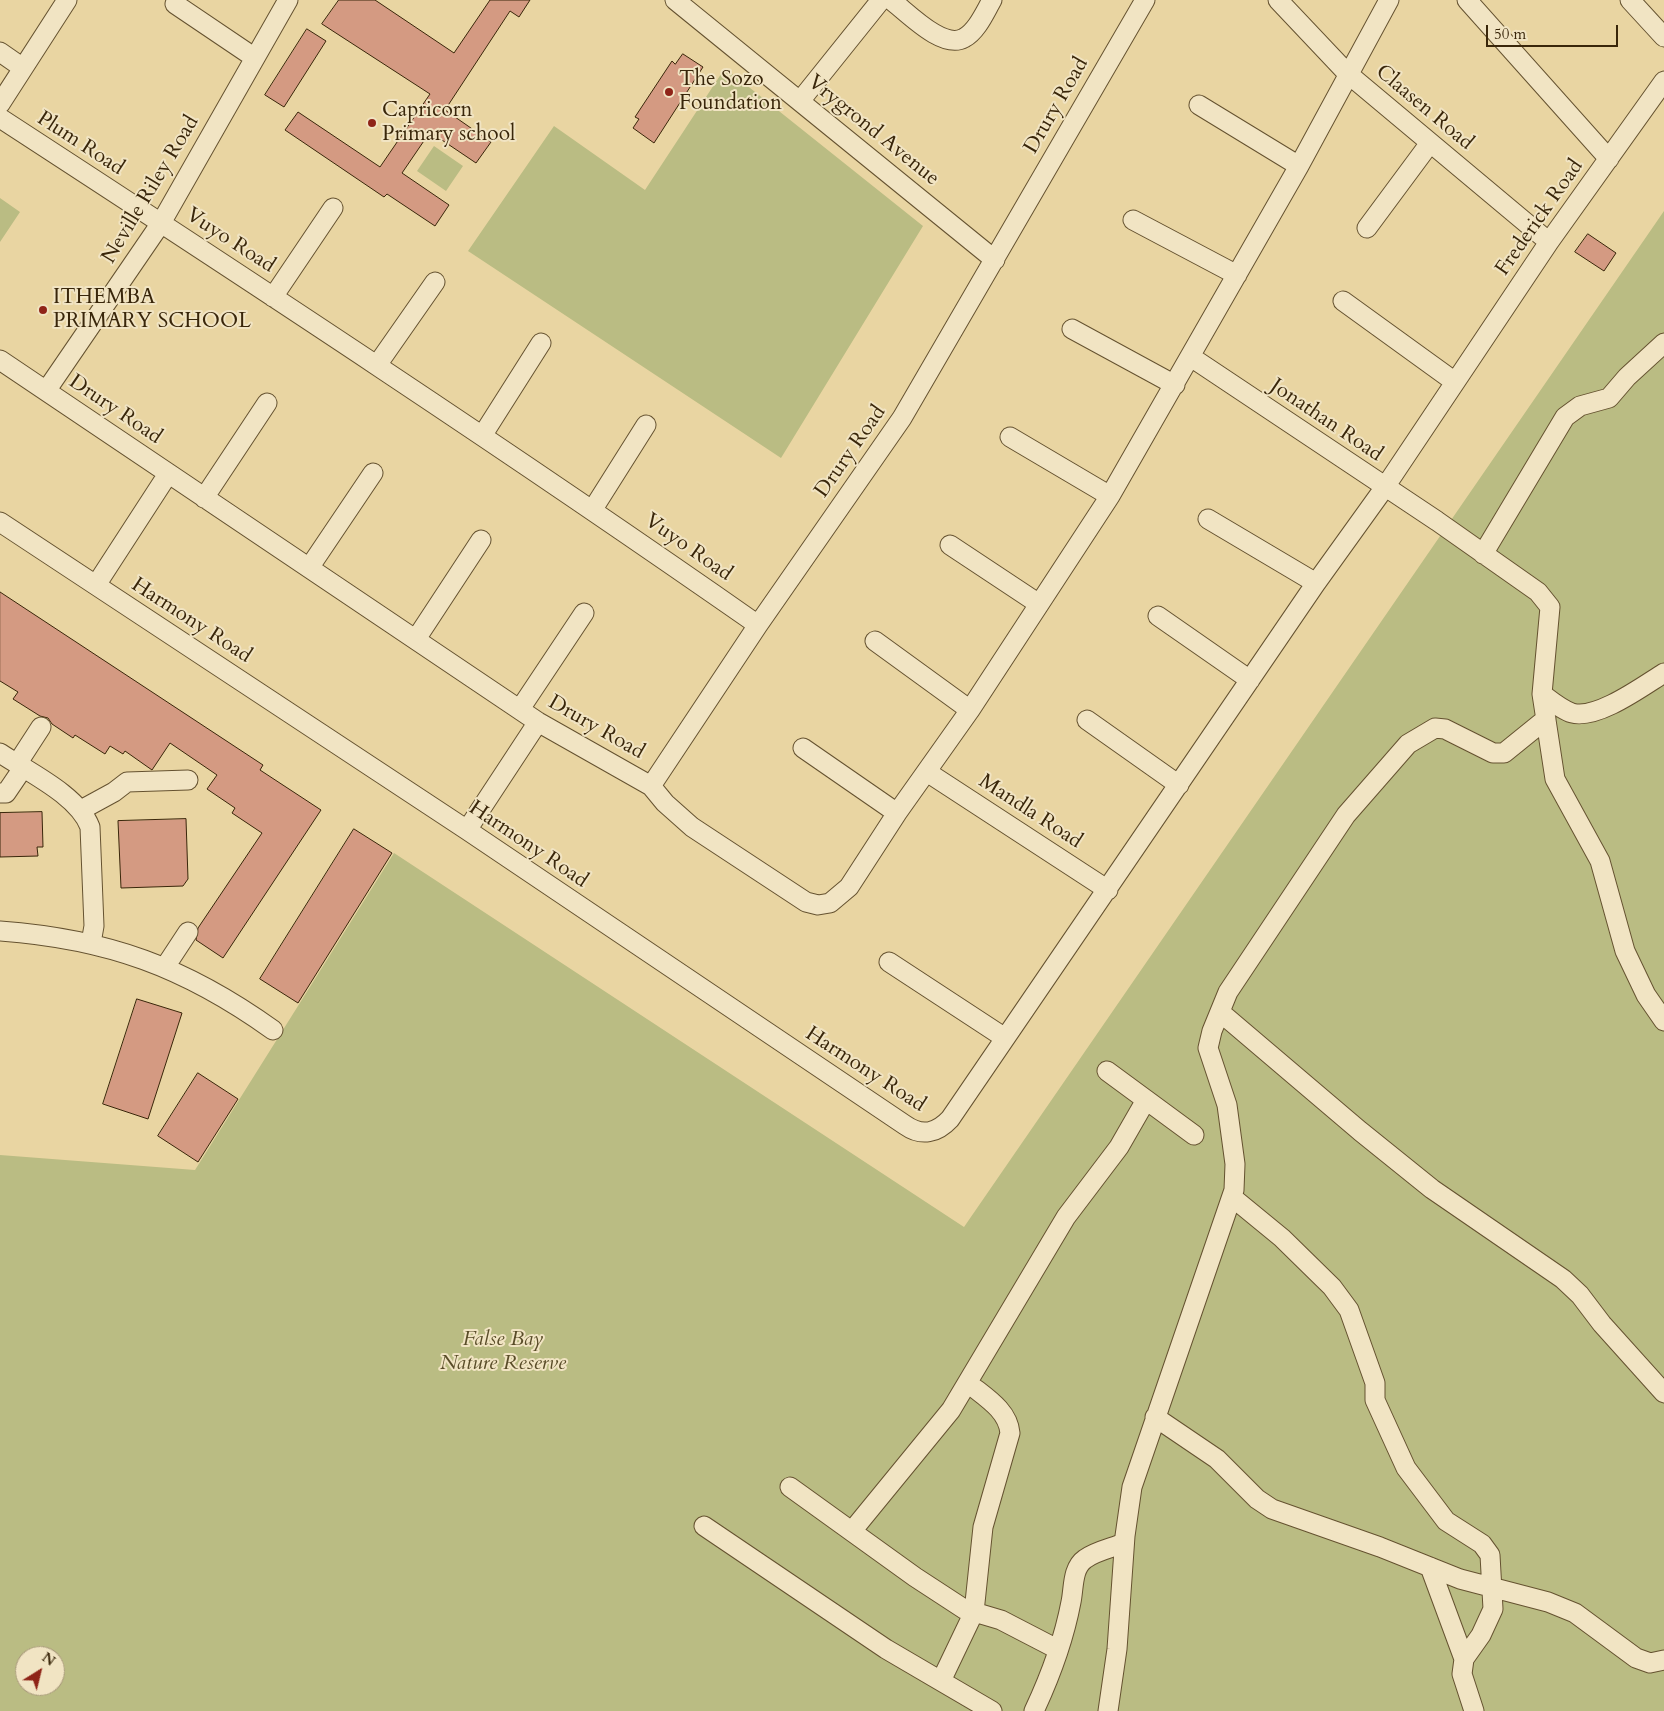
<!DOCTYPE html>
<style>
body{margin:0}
#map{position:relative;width:1664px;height:1711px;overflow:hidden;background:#e9d5a2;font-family:Cardo,serif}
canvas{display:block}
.north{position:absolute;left:15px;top:1646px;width:50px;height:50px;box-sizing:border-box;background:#f1e4c3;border:1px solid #a79879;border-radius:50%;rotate:36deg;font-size:14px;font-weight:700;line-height:20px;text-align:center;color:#39260a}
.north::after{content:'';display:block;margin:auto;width:18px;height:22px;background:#8f2418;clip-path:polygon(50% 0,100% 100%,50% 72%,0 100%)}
.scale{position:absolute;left:1486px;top:25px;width:132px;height:22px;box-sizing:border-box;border:2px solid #39260a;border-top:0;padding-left:6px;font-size:15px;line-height:18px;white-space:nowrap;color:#39260a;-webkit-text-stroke:4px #f1e4c3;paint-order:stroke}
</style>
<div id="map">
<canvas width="1664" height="1711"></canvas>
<div class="north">N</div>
<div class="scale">50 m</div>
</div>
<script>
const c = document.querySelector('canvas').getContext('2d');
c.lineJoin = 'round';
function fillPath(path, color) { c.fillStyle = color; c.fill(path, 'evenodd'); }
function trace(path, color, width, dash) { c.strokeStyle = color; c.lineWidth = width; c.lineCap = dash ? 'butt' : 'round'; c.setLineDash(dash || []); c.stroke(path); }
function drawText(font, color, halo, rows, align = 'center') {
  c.font = font + ' Cardo,serif'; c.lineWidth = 4; c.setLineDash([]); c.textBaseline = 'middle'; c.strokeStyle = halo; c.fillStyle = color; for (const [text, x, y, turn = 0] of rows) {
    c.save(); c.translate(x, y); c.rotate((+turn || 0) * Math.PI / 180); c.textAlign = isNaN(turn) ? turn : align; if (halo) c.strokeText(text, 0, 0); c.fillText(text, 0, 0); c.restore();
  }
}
fillPath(new Path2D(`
 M 725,68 L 923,226 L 781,458 L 468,251 L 554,126 L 645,190 Z
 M 434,146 L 463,166 L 446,191 L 417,171 Z
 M 0,198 L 20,212 L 0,242 Z
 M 1664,211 L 1664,1711 L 0,1711 L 0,1155 L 195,1170 L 394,853 L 964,1227 ZM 25,1656 L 55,1656 L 55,1686 L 25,1686 Z`), '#babc83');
const building = new Path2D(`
 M 339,0 L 375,0 L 454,53 L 490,0 L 530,0 L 519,17 L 510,11 L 445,110 L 491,142 L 476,163 L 430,132 L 402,173 L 449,205 L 435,226 L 387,194 L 384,197 L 285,130 L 298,112 L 380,167 L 430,94 L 322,24 Z
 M 307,29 L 326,41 L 284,107 L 265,95 Z
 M 683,54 L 703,67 L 654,143 L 633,128 L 639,119 L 635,117 L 672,61 L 675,64 Z
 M 1588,234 L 1616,253 L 1604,271 L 1575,252 Z
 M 0,592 L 263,765 L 260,770 L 321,810 L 223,958 L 196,940 L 198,928 L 262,833 L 232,813 L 235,808 L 207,789 L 217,775 L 170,743 L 152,770 L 125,751 L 123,754 L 110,746 L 105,754 L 75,735 L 73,738 L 52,724 L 48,718 L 40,716 L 13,699 L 18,692 L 0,681 Z
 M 42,812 L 43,847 L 37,847 L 38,856 L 0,857 L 0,813 Z
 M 186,819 L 188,879 L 183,886 L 121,888 L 118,821 Z
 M 354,829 L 392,853 L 298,1003 L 260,979 Z
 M 137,999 L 182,1013 L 148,1119 L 103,1104 Z
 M 198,1073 L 238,1099 L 198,1162 L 158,1136 Z`);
fillPath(building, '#d49a82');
trace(building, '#39260a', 1);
const minor = new Path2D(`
 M 675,0 L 995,260
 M 891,0 C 908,13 943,50 964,38 C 977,31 985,12 992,0
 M 1278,0 L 1347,73 L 1549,242
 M 1467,0 L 1609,159
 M 1630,0 L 1664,37
 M 175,4 L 255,58
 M 0,52 L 23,68
 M 800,101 L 881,0
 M 0,104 L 67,0
 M 1199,105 L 1299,166
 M 0,118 C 255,284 509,451 758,625
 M 1133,220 L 1237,275
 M 1367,228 L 1430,143
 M 273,297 L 333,208
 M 1343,301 L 1455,382
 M 1072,329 L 1175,385
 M 1191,357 L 1437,521 L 1538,592 L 1550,607 L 1542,694 L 1555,779 L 1600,861 L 1625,951 L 1646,995 L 1664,1021
 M 0,360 L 538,722 L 651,786 L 665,803 L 692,827 L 806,902 L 818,905 L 830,903 L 849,887 L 897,813 L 970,710 L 1110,496 L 1299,166 L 1389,0
 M 377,365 L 435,282
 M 46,391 L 161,223 L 288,0
 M 482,436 L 541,343
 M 1010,437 L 1110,496
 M 204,498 L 267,403
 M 593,509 L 646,425
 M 1208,519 L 1316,583
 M 0,522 L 467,830 L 905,1125 C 922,1137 937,1133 950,1119 L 1316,583 L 1385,487 L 1549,242 L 1664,81
 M 950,545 L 1039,604
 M 1483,554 L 1565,417 L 1580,406 L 1609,398 L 1627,377 L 1664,343
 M 309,568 L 373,473
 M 96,585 L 168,474
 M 1158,616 L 1250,680
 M 416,639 L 481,540
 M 875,641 L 970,710
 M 1542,694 C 1550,700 1562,710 1572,713 C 1597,720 1643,686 1664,673
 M 520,709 L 584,613
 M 1087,720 L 1179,785
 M 803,748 L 897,813
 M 0,753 C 28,772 78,795 90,827 L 94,926 L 91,943
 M 17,764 L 41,727
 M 927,772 L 1108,890
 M 651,786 L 758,625 L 902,418 L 1145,0
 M 0,793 L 6,793 L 23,768
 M 81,810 L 114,792 L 127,782 L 188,780
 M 467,830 L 538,722
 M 0,931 C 108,939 185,967 273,1030
 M 889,962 L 1005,1038
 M 165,967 L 188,932
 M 1220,1012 L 1360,1131 L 1432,1189 L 1563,1279 L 1580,1295 L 1602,1324 L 1664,1393
 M 1107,1071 L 1194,1135
 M 1232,1197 L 1282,1238 L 1332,1287 L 1349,1310 L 1375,1383 L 1375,1400 L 1406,1468 L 1446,1521 L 1482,1544 L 1490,1555 L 1493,1609 L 1481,1635 L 1464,1659 L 1462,1674 L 1474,1711
 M 1155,1417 L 1217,1459 L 1257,1499 L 1272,1509 L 1380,1547 L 1460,1579 L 1548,1602 L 1575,1613 L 1636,1658 L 1650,1663 L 1664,1660
 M 790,1487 L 915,1577 L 964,1609 L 1001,1620 L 1057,1649
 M 704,1526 L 886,1649 L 992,1711
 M 852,1531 L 951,1410 L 1066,1217 L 1119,1147 L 1146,1100
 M 1430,1567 L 1464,1659
 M 941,1681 L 974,1612 L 983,1527 L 1010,1433 C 1008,1410 985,1397 968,1383
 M 1034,1711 C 1050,1677 1064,1639 1071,1602 C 1074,1588 1072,1568 1085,1559 C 1096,1551 1112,1548 1124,1543
 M 1108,1711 L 1117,1649 L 1125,1536 L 1132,1487 L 1234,1190 L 1235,1164 L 1227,1105 L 1208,1048 L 1212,1031 L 1228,992 L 1346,815 L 1408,744 L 1435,728 L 1445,729 L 1493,753 L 1504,753 L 1546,719`);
trace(minor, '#655230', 21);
trace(minor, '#f1e4c3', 19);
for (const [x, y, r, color] of [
 [669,92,5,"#8f2418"],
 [372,123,5,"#8f2418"],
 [43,310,5,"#8f2418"]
]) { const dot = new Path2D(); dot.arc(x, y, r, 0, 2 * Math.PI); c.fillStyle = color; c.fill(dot); trace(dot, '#f1e4c3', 2); }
drawText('21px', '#39260a', '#f1e4c3', [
 ["The Sozo",679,80],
 ["Foundation",679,104],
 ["Capricorn",382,111],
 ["Primary school",382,135],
 ["ITHEMBA",53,298],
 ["PRIMARY SCHOOL",53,322]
], 'left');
drawText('21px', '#39260a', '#f1e4c3', [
 ["Drury Road",1057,106,-60],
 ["Claasen Road",1424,108,40],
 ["Vrygrond Avenue",873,131,39],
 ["Plum Road",80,144,33],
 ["Neville Riley Road",151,190,-59],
 ["Frederick Road",1540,218,-55],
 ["Vuyo Road",230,241,33],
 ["Drury Road",115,410,34],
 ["Jonathan Road",1326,421,34],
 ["Drury Road",851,452,-55],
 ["Vuyo Road",688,548,35],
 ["Harmony Road",191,621,33],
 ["Drury Road",596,728,30],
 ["Mandla Road",1030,812,33],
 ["Harmony Road",528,845,34],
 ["Harmony Road",865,1070,33]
]);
drawText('italic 21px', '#594c28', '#f1e4c3', [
 ["False Bay",503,1340],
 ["Nature Reserve",503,1364]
]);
</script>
